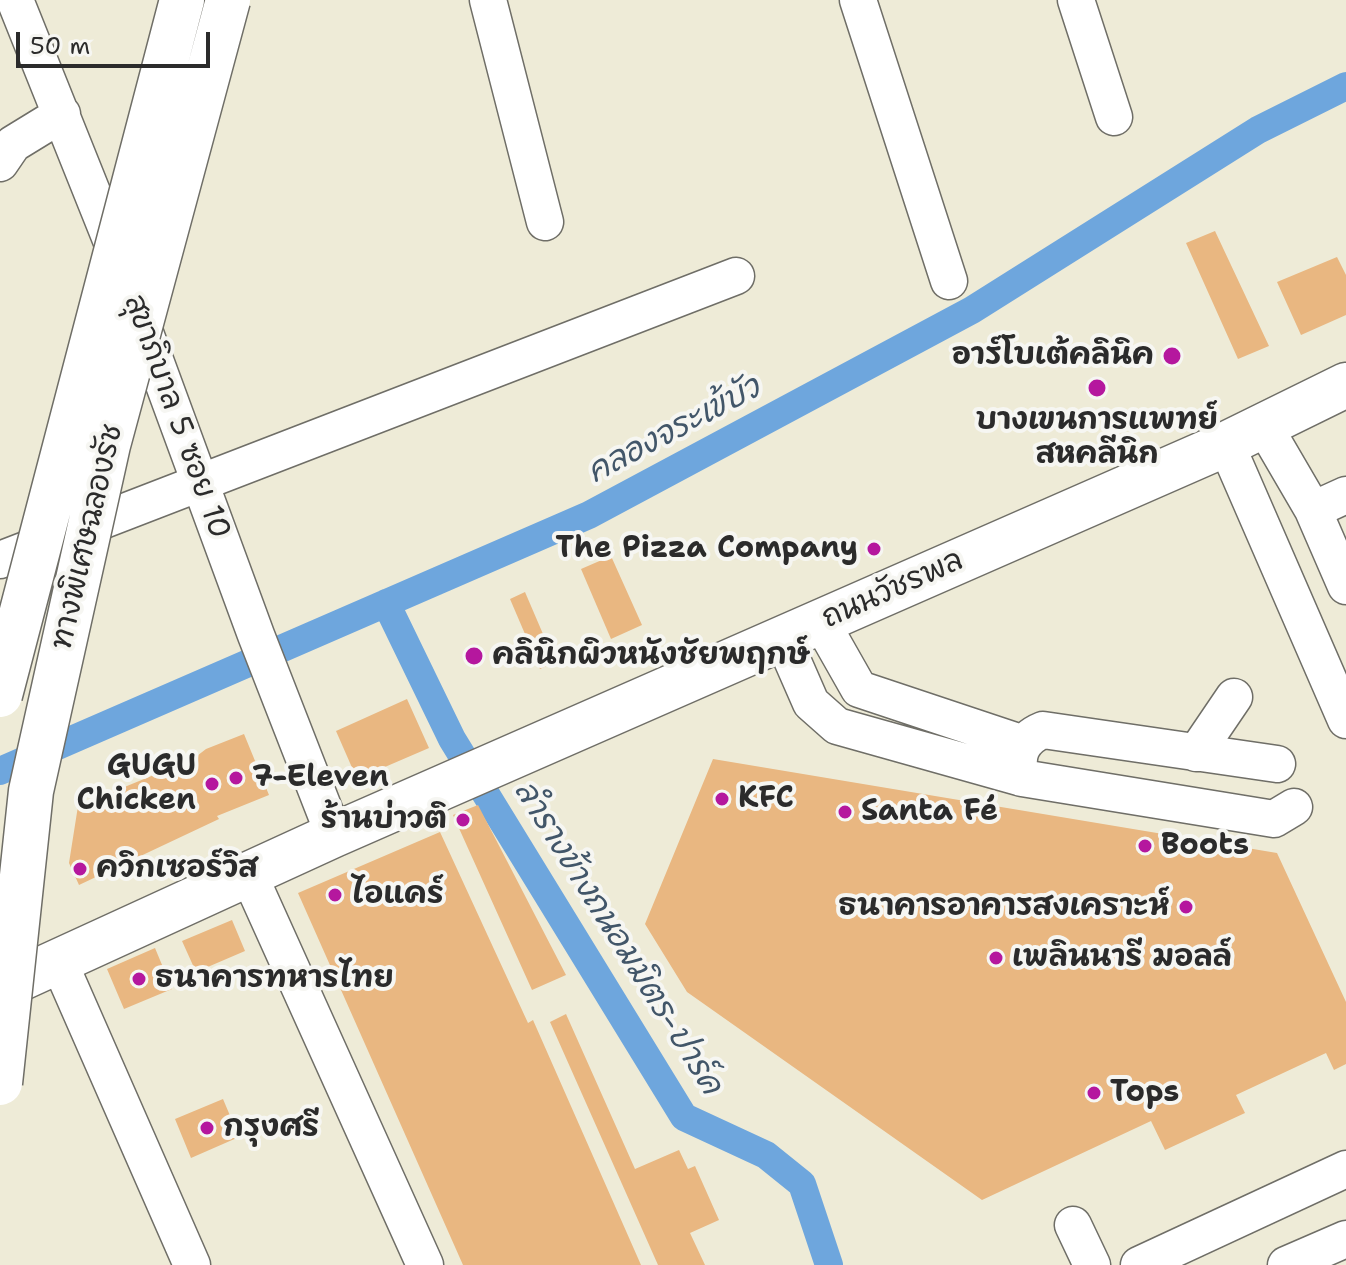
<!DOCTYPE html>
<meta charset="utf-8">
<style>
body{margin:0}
#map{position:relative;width:1346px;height:1265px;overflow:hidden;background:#eeebd7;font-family:"Shantell Sans",sans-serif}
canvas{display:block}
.scale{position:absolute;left:16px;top:32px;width:194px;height:36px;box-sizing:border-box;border:4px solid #2b2b2b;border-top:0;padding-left:10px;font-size:24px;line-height:28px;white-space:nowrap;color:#2b2b2b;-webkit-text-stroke:6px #f6f6f2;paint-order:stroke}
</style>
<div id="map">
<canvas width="1346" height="1265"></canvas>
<div class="scale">50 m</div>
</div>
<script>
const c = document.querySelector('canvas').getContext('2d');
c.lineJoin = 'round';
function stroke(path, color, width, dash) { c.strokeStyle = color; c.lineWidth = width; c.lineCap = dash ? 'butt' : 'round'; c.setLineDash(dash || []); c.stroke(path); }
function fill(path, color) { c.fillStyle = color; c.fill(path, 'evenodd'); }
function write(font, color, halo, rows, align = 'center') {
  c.font = font + ' "Shantell Sans","Playpen Sans Thai",sans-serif'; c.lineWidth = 8; c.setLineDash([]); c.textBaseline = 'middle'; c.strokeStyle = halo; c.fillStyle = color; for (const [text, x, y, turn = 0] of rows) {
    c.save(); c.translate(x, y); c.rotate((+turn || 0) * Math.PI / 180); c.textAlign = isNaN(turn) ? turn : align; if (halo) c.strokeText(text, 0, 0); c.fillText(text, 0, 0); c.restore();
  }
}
const canal = new Path2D(`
 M 386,603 L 452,739 L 684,1117 L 766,1155 L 802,1184 L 829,1265
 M 0,771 L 589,515 L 972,310 L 1258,130 L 1346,86`);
const building = new Path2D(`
 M 1215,231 L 1269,346 L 1238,359 L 1186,243 Z
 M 1337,257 L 1346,275 L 1346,315 L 1301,335 L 1277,282 Z
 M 611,556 L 642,625 L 611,639 L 581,569 Z
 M 525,592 L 555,662 L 540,669 L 510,599 Z
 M 407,699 L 429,748 L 357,779 L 336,731 Z
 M 244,734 L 269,795 L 217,816 L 219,819 L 79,885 L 69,863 L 78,806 L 193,759 L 206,749 Z
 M 713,759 L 1277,853 L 1346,1002 L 1346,1064 L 1334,1070 L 1326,1053 L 1236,1095 L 1245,1113 L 1165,1150 L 1151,1121 L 982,1200 L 687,992 L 645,924 Z
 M 478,805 L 566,975 L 532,990 L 453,815 Z
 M 440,832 L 528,1023 L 533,1020 L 641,1265 L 463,1265 L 298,893 Z
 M 232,920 L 245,951 L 196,972 L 182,941 Z
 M 155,948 L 172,989 L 124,1009 L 107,969 Z
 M 566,1014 L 635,1169 L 679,1150 L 688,1169 L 695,1166 L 719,1220 L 690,1233 L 705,1265 L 658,1265 L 550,1022 Z
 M 223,1099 L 239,1137 L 191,1158 L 175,1119 Z`);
const minor = new Path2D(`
 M 15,0 L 120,262
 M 488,0 L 545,222
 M 858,0 L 949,281
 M 1076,0 L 1114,117
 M 0,163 L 13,144 L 62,114
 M 138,314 L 256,635 L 334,835
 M 1264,426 L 1313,510 L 1346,586
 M 1226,444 L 1346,720
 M 1313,510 L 1346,495
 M 0,560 L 736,276
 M 821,622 L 859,689 L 1024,744
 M 783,639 L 811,703 L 837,726 L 1022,778
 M 1196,753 L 1234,697
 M 1277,764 L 1043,730 C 1021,739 1014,757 1022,778 L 1274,819 L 1294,807
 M 249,875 L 425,1265
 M 59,962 L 192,1265
 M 1073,1225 L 1092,1265
 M 1139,1265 L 1346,1169
 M 1286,1265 L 1346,1239`);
const major = new Path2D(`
 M 0,988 L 334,835 L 1226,444 L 1346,385`);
const highwayBridge = new Path2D(`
 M 0,695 L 182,0
 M 0,1083 L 31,791 L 108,445 L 228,0`);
const markers = [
 [1172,356,10,"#b5179e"],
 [1097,388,10,"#b5179e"],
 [874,549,8,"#b5179e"],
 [474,656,10,"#b5179e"],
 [236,778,8,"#b5179e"],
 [212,784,8,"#b5179e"],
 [722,799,8,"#b5179e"],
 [845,812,8,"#b5179e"],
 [463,820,8,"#b5179e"],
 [1145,846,8,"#b5179e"],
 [80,869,8,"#b5179e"],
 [335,895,8,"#b5179e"],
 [1186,907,8,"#b5179e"],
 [996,958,8,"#b5179e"],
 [139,979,8,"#b5179e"],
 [1094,1093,8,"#b5179e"],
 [207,1128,8,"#b5179e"]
];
const poiNames = [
 ["อาร์โบเต้คลินิค",1154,356,"right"],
 ["บางเขนการแพทย์",1097,421,"center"],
 ["สหคลีนิก",1097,455,"center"],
 ["The Pizza Company",858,549,"right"],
 ["คลินิกผิวหนังชัยพฤกษ์",492,656],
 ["GUGU",196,767,"right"],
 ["Chicken",196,801,"right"],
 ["7-Eleven",252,778],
 ["KFC",738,799],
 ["Santa Fé",861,812],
 ["ร้านบ่าวติ",447,820,"right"],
 ["Boots",1161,846],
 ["ควิกเซอร์วิส",96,869],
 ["ไอแคร์",351,895],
 ["ธนาคารอาคารสงเคราะห์",1170,907,"right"],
 ["เพลินนารี มอลล์",1012,958],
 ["ธนาคารทหารไทย",155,979],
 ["Tops",1110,1093],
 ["กรุงศรี",223,1128]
];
const streetNames = [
 ["สุขาภิบาล 5 ซอย 10",176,417,70],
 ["ทางพิเศษฉลองรัช",88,537,-77],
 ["ถนนวัชรพล",893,590,-24]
];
const waterNames = [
 ["คลองจระเข้บัว",674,431,-28],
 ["ลำรางข้างถนอมมิตร-ปาร์ค",617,938,58]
];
stroke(canal, '#6ea6dd', 28);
fill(building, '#e9b781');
stroke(minor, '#6f6e67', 39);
stroke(major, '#6f6e67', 47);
stroke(minor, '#fff', 36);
stroke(major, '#fff', 44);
stroke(highwayBridge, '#6f6e67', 47, []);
stroke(highwayBridge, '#fff', 44);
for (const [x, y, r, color] of markers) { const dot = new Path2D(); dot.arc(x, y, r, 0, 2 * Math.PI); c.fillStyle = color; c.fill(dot); stroke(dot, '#f6f6f2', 3); }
write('bold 30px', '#2b2b2b', '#f6f6f2', poiNames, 'left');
write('30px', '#2b2b2b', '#f6f6f2', streetNames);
write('italic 32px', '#425669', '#f6f6f2', waterNames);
</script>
